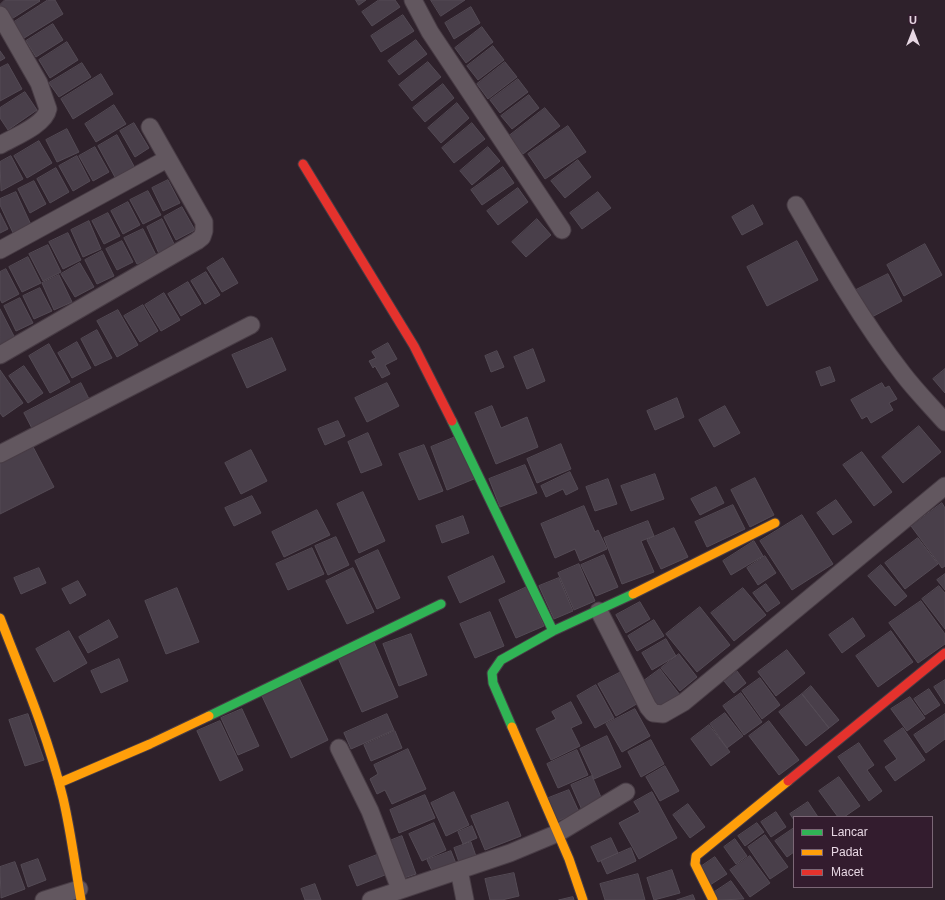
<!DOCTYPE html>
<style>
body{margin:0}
#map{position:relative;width:945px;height:900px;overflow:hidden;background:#2e212b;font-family:Arial,sans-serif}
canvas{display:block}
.legend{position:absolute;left:793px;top:816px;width:140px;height:72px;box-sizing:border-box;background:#331c2e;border:1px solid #7b6776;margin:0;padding:5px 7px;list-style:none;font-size:12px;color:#e7d7e3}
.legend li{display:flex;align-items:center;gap:8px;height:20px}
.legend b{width:20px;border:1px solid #7b6776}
.north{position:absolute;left:893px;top:12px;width:40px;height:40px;-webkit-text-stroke:3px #331c2e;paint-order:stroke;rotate:0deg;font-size:11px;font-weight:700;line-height:16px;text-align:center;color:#e7d7e3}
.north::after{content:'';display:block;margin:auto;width:14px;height:18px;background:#e7d7e3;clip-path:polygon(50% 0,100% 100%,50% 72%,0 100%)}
</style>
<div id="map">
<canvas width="945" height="900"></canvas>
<ul class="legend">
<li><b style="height:5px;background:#30b455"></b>Lancar</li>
<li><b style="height:5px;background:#ff9f0a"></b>Padat</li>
<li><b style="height:5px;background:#e5322d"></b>Macet</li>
</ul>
<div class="north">U</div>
</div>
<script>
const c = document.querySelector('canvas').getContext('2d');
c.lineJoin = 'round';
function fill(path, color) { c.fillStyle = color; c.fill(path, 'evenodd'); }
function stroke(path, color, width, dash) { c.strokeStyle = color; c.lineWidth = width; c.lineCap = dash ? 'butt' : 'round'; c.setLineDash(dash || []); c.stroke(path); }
const building = new Path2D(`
 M 5,0 L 39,0 L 40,1 L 10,20 L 0,5 Z
 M 48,0 L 55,0 L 63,14 L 21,40 L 11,24 Z
 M 356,0 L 366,0 L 359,5 Z
 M 379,0 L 395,0 L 400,7 L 372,26 L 362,12 Z
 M 431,0 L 465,0 L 441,16 Z
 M 471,7 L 480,23 L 454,39 L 445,23 Z
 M 403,15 L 414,31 L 381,52 L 371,36 Z
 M 53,24 L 63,40 L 36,57 L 26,41 Z
 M 482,27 L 493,42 L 466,63 L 455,48 Z
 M 416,40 L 427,54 L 399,75 L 388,61 Z
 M 67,42 L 78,60 L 50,78 L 39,60 Z
 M 493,46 L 504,60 L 478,80 L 467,66 Z
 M 0,51 L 5,58 L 0,61 Z
 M 428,62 L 441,77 L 412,101 L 399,85 Z
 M 505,62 L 517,77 L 488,99 L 477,84 Z
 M 82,63 L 91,77 L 59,97 L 49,83 Z
 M 8,64 L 22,89 L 0,101 L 0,68 Z
 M 101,74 L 113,94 L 73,119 L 61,99 Z
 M 518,79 L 528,92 L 500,113 L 490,100 Z
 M 443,84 L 454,98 L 425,122 L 413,108 Z
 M 25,92 L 37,110 L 8,130 L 0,118 L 0,108 Z
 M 529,95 L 539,108 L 512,129 L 501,116 Z
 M 457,103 L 469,118 L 441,143 L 428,128 Z
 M 114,105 L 126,124 L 96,142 L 85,124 Z
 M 545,108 L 560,126 L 523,154 L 509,136 Z
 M 134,123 L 149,148 L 135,157 L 120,131 Z
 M 472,123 L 485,139 L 454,163 L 442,148 Z
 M 568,126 L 586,152 L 545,179 L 528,154 Z
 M 67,129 L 79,152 L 57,162 L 46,140 Z
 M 117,135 L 135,168 L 116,179 L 98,146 Z
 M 39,141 L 52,163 L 27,178 L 14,156 Z
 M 95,147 L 109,172 L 93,181 L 79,156 Z
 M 488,147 L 500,161 L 472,185 L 460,171 Z
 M 11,156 L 23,179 L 1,191 L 0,162 Z
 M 77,156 L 90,181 L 73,191 L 59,166 Z
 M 578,160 L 591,177 L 565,198 L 551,181 Z
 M 503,167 L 514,183 L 482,205 L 471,190 Z
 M 56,168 L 69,192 L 50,203 L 37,179 Z
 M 168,180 L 180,203 L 163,211 L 152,188 Z
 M 34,181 L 46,204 L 30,213 L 18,189 Z
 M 518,188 L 528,202 L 498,225 L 487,211 Z
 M 148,191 L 161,215 L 143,224 L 130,200 Z
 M 16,192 L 32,227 L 14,235 L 0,205 L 0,199 Z
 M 598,192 L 611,208 L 582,229 L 570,213 Z
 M 128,202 L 140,225 L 123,234 L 111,211 Z
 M 753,205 L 763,224 L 742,235 L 732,217 Z
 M 182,207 L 195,230 L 176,240 L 164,217 Z
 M 0,213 L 8,229 L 0,233 Z
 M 108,213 L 120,236 L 104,244 L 92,221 Z
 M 162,219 L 176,248 L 160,256 L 147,227 Z
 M 537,219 L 551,235 L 526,257 L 512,242 Z
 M 89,221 L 101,249 L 83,257 L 71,230 Z
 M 143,229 L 156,255 L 137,264 L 124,238 Z
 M 68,233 L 81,260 L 63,269 L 49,242 Z
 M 122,241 L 133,262 L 117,270 L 106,249 Z
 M 797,241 L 818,280 L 767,306 L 747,267 Z
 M 925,244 L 942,275 L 904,296 L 887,265 Z
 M 48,245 L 61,272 L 43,281 L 29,254 Z
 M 102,251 L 114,276 L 97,284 L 85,260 Z
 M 28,257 L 41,283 L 22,292 L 9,267 Z
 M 223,258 L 238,283 L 222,292 L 207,268 Z
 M 80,263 L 94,287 L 75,297 L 61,274 Z
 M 6,269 L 19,294 L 2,303 L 0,299 L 0,272 Z
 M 206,272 L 220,295 L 205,304 L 191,281 Z
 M 888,274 L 902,301 L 870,318 L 856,290 Z
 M 59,275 L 72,302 L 54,310 L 42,283 Z
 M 188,282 L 201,304 L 181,316 L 168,294 Z
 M 40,288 L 52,311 L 34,319 L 23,296 Z
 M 164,293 L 180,320 L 161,331 L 145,305 Z
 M 20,298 L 33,323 L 16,331 L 4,306 Z
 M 143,305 L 158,331 L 140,342 L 124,316 Z
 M 0,309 L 16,340 L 0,348 Z
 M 118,310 L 138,345 L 117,357 L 97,321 Z
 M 97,330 L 112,358 L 95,366 L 81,339 Z
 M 272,338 L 286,370 L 247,388 L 232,355 Z
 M 77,342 L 91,368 L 72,378 L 58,353 Z
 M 388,343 L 397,359 L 385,365 L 390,374 L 382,378 L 375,366 L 373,368 L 369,361 L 376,358 L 372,352 Z
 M 49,344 L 70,382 L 50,393 L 29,356 Z
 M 533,349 L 545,381 L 527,389 L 514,357 Z
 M 497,351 L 504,367 L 491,372 L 485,356 Z
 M 24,366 L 43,393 L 28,403 L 9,376 Z
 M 830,367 L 835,381 L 821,386 L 816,372 Z
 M 945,369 L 945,393 L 933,379 Z
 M 0,370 L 23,403 L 3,417 L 0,413 Z
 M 81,383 L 94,409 L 37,438 L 24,413 Z
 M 387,383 L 399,406 L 367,422 L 355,398 Z
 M 882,383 L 885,388 L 889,386 L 897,399 L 889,403 L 893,410 L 871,423 L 867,416 L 862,419 L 851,400 Z
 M 677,398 L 684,417 L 655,430 L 647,411 Z
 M 492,406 L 501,428 L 527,417 L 538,447 L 496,464 L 475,413 Z
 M 725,406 L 740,433 L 714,447 L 699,420 Z
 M 338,421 L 345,436 L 325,445 L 318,429 Z
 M 919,426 L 941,452 L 903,483 L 882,457 Z
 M 368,433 L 382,465 L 361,473 L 348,442 Z
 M 458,436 L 474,479 L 447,490 L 431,447 Z
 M 31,443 L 54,487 L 0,514 L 0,459 Z
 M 561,444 L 571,469 L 537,483 L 527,459 Z
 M 424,445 L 443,491 L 419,500 L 399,454 Z
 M 251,450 L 267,481 L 241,494 L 225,463 Z
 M 862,452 L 892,492 L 874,506 L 843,465 Z
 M 525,465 L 537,493 L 500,507 L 489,479 Z
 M 570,472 L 578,489 L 566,495 L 563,489 L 546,497 L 541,486 Z
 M 655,474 L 664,499 L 631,511 L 621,486 Z
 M 755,478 L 774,515 L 750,527 L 731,490 Z
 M 608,479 L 617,504 L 595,511 L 586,487 Z
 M 716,487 L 724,503 L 700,515 L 691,499 Z
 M 363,492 L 385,541 L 359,553 L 337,504 Z
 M 252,496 L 261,513 L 234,526 L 225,508 Z
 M 836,500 L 852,522 L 833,535 L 817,513 Z
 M 942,503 L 945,508 L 945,566 L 942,568 L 911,526 Z
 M 733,505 L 745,529 L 707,547 L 695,522 Z
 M 584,506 L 595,532 L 598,530 L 607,549 L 580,561 L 575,549 L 555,558 L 541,524 Z
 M 317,510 L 330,535 L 284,557 L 272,532 Z
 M 802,515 L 833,564 L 792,590 L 760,541 Z
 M 463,516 L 469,533 L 442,543 L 436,526 Z
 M 648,521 L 654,536 L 641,541 L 654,572 L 622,584 L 604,538 Z
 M 674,528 L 688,557 L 661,569 L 647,540 Z
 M 336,537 L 349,565 L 328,575 L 315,546 Z
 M 918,538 L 938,564 L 905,589 L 885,563 Z
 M 754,541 L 763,556 L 731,575 L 723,561 Z
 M 312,548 L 324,574 L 288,590 L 276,564 Z
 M 378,550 L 400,598 L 377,609 L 355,561 Z
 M 604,555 L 618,587 L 596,596 L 581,565 Z
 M 493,556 L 505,582 L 460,603 L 448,577 Z
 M 765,556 L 776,573 L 758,585 L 747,568 Z
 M 579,564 L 595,601 L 574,610 L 558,573 Z
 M 881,565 L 907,596 L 895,606 L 868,576 Z
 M 39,568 L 46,583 L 21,594 L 14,578 Z
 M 353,568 L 374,612 L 347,624 L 326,581 Z
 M 945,574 L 945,590 L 937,580 Z
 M 559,578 L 573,611 L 554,619 L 539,586 Z
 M 78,581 L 86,595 L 70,604 L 62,589 Z
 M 766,584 L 780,603 L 767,612 L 753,593 Z
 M 939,586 L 945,593 L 945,629 L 922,599 Z
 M 527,587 L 544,626 L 516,638 L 499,600 Z
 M 177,588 L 199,642 L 166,654 L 145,601 Z
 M 743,588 L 766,615 L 734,641 L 711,613 Z
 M 921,601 L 945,634 L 945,644 L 918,663 L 889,623 Z
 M 640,602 L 650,619 L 626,633 L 616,615 Z
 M 700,607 L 730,645 L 697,672 L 666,634 Z
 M 490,612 L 504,646 L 475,658 L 460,624 Z
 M 853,618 L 865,636 L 842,653 L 829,635 Z
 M 109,620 L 118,637 L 88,653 L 79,637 Z
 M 654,620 L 664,636 L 637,651 L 628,636 Z
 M 69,631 L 87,663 L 54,682 L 36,649 Z
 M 891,631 L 913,662 L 878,687 L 856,656 Z
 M 411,634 L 427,675 L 399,686 L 383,644 Z
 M 666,639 L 676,656 L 652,670 L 642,653 Z
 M 374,642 L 398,697 L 362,712 L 338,658 Z
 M 787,650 L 805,673 L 776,696 L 758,672 Z
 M 679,654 L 697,677 L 680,691 L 661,668 Z
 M 119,659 L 128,681 L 101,693 L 91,671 Z
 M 660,669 L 680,695 L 660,709 L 641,683 Z
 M 623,671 L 640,702 L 616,716 L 598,684 Z
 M 737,671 L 746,683 L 734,693 L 724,681 Z
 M 299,678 L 328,740 L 291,758 L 262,696 Z
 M 760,678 L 780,705 L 762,719 L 742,691 Z
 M 945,680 L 945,704 L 934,687 Z
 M 596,685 L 614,718 L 595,728 L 577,696 Z
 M 811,686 L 839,720 L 829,728 L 802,694 Z
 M 929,689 L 940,705 L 925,715 L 914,699 Z
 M 741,693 L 762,722 L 744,735 L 723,706 Z
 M 802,694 L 829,728 L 806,746 L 779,712 Z
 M 910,697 L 925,718 L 907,731 L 891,709 Z
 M 571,702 L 582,723 L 571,728 L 580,746 L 551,760 L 536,729 L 556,719 L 552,712 Z
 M 242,709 L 259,746 L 238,755 L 221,718 Z
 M 635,709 L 650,736 L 622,752 L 606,724 Z
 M 725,713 L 743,736 L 727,748 L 710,724 Z
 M 28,714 L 44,760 L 25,766 L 9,720 Z
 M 387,714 L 394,730 L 351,749 L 344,733 Z
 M 945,714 L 945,739 L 926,753 L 914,735 Z
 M 220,721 L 243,770 L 220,781 L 197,731 Z
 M 769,721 L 799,760 L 779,775 L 749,736 Z
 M 709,725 L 730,752 L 711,766 L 691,739 Z
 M 903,728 L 925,760 L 895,781 L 885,767 L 897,759 L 884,741 Z
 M 395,731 L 402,748 L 371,761 L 364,745 Z
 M 607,736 L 621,767 L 594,779 L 580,749 Z
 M 651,740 L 664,764 L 641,777 L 628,752 Z
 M 859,743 L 874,765 L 867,770 L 882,791 L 869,801 L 838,757 Z
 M 408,749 L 426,789 L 392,804 L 385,790 L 377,794 L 370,779 L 378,774 L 374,765 Z
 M 577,750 L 588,775 L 558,788 L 547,764 Z
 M 665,766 L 679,791 L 660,801 L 646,777 Z
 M 592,776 L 603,802 L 582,810 L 571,785 Z
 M 839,777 L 860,806 L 844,817 L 838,817 L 819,791 Z
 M 569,790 L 579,812 L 555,822 L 546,799 Z
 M 454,792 L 469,825 L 446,836 L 431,803 Z
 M 652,792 L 677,838 L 639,859 L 619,823 L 640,812 L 634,802 Z
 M 425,795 L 435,818 L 399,833 L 390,810 Z
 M 508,802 L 521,836 L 485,850 L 471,816 Z
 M 808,802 L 818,817 L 794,817 L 794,820 L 790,814 Z
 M 688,804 L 705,827 L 690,838 L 673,815 Z
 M 776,812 L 786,827 L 771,837 L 761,822 Z
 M 434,823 L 446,850 L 422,861 L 409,834 Z
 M 757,823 L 764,832 L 745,846 L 738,836 Z
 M 472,826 L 477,838 L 463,844 L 458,832 Z
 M 794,828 L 794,852 L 787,857 L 775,841 Z
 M 765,835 L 788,867 L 770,879 L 748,847 Z
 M 402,836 L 416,874 L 401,879 L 387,842 Z
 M 611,838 L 618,853 L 598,862 L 591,847 Z
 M 735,839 L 747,856 L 736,864 L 724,847 Z
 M 471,842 L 477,859 L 460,865 L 454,848 Z
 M 631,848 L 636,861 L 607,874 L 601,861 Z
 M 451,851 L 457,866 L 434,875 L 427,860 Z
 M 382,853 L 390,873 L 357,886 L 349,866 Z
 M 750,856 L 770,883 L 750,897 L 730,870 Z
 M 715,857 L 727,874 L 710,885 L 699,868 Z
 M 38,859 L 46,880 L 28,887 L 21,865 Z
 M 15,862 L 25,889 L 1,898 L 0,867 Z
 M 672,870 L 680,893 L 654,900 L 647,878 Z
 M 514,873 L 519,896 L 502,900 L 490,900 L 485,879 Z
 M 638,874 L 645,900 L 605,900 L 600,884 Z
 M 731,881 L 744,899 L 718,900 L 713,893 Z
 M 315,884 L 321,900 L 305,900 L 301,889 Z
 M 693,895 L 695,900 L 677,900 Z
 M 573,897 L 574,900 L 559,900 Z`);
const street = new Path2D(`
 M 413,0 L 430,32 L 562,230
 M 0,15 L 39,83 L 48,109 C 45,125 14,137 0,145
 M 796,205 C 829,263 862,321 903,374 C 916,391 931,406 945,422
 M 0,250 L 167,159
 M 0,355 L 197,241 L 202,237 L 204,231 L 204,222 L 150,127
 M 0,454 L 251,325
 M 599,611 L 648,707 L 653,713 L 663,714 L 684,702 L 945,486
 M 339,748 L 370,811 L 400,889
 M 459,870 L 465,900
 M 44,900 L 79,889
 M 371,900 L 510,853 L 558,833 L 626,792`);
const fast = new Path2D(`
 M 452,421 L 553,631
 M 209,716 L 441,604
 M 512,727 L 493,683 L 492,673 L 501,660 L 553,631 L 633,594`);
const slow = new Path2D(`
 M 633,594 L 775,523
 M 0,618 C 23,677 48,736 63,798 C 71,832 75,866 81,900
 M 512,727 L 569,859 L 583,900
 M 59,783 L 150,744 L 209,716
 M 713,900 L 695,864 L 696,856 L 788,781`);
const jam = new Path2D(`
 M 303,164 L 414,346 L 452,421
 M 788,781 L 945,653`);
fill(building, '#493f4a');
stroke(building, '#544b55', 1);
stroke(street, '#483c45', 19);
stroke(fast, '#483c45', 11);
stroke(slow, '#483c45', 11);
stroke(jam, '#483c45', 11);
stroke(street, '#62575f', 17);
stroke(fast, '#30b455', 9);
stroke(slow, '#ff9f0a', 9);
stroke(jam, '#e5322d', 9);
</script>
